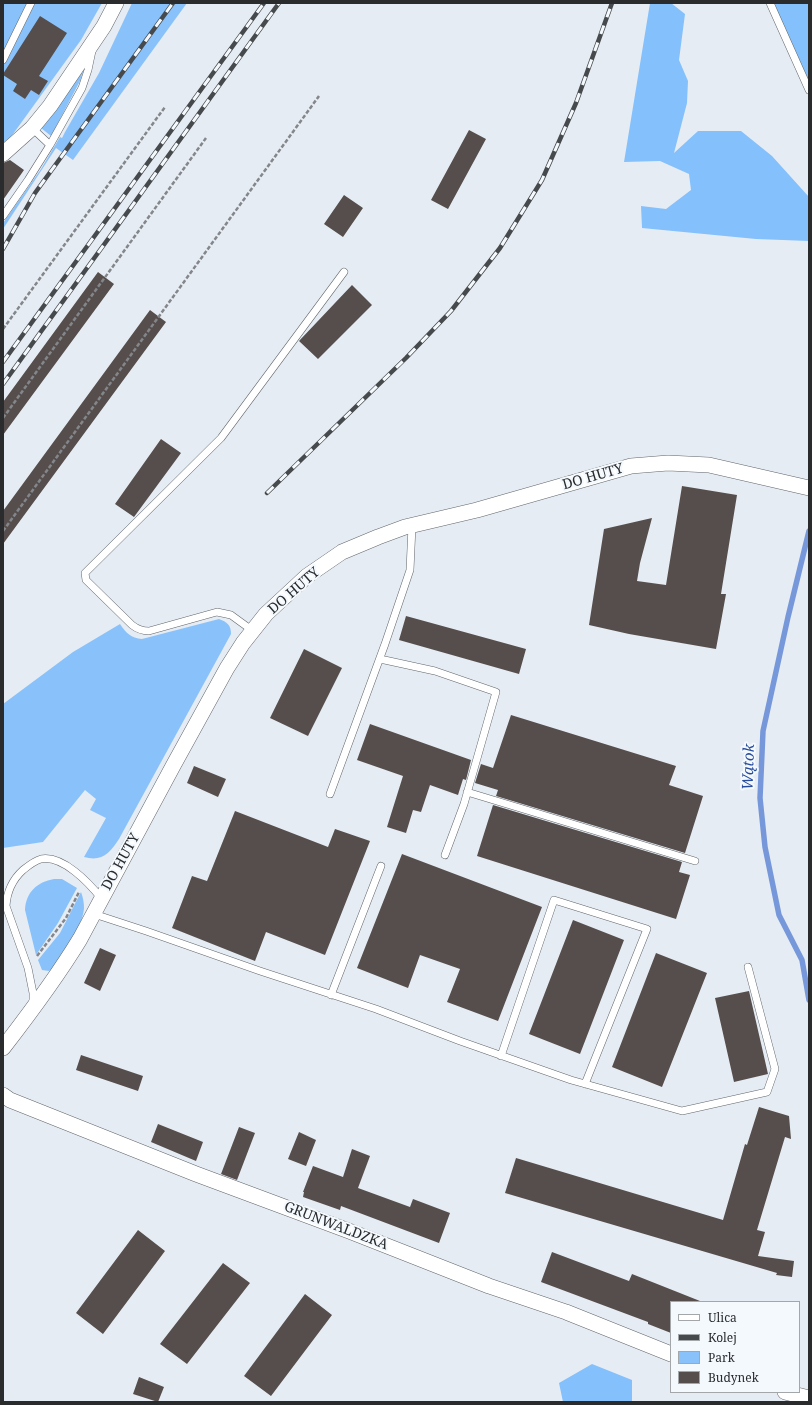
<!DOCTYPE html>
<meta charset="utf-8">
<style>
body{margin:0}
#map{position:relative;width:812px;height:1405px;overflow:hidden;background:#e6ecf3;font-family:"Noto Serif",serif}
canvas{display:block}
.frame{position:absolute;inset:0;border:4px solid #292b2d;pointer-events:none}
.legend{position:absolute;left:670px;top:1301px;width:130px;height:92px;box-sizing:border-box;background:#f4f9fe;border:1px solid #a3a7aa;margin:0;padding:5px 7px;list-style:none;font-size:12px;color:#292b2d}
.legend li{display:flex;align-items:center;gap:8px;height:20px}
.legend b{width:20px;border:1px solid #a3a7aa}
</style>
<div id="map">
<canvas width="812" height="1405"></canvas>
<div class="frame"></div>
<ul class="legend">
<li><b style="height:5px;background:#fff"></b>Ulica</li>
<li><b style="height:5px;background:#474a4d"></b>Kolej</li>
<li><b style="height:11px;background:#89c2fa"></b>Park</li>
<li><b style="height:11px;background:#564e4c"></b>Budynek</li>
</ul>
</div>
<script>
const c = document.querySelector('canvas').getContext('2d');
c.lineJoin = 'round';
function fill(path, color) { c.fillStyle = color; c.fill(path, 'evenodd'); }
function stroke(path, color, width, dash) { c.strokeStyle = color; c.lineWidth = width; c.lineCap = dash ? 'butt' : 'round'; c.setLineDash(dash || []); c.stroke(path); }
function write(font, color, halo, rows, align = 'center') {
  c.font = font + ' "Noto Serif",serif'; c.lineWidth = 4; c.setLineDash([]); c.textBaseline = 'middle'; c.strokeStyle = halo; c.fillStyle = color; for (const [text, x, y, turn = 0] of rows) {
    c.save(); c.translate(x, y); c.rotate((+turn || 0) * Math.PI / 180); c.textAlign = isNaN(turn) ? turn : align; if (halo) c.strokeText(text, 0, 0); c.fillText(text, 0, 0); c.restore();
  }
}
const green = new Path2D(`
 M 3,3 L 102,3 L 81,40 L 8,141 L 3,145 Z
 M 132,3 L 187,3 L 73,160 L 56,148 L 3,229 L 3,223 L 41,169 L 60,137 L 62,138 L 65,132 L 99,73 Z
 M 84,68 L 80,81 L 51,136 L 41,128 Z
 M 219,619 C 227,622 231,625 231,634 L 119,839 C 110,853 102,862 84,857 L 106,818 L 90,810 L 96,799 L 85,790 L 43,842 L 3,848 L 3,704 L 73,652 L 120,624 C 126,633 131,638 142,639 Z
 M 54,879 L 62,879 L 77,888 L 58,923 L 36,955 L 25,910 C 26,892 37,882 54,879 Z
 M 81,892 C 83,897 84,903 84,908 C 83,927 63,951 53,968 L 49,971 L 42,970 L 38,960 L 60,933 Z`);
const forest = new Path2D(`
 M 650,3 L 671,3 L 685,14 L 679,60 L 688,81 L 687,103 L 674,153 L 698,131 L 741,131 L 772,156 L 809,197 L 809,241 L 756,239 L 642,228 L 641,206 L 666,209 L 691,190 L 689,174 L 660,161 L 624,162 Z
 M 772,3 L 809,3 L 809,89 Z
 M 592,1364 L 632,1380 L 632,1402 L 563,1402 L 559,1383 Z`);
const stream = new Path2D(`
 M 809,531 L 788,617 L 763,731 L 760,798 L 765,847 L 779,915 L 802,960 L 809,1000`);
const building = new Path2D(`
 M 40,16 L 67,33 L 39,76 L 48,81 L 39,95 L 31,90 L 25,99 L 13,91 L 17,84 L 3,75 L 3,74 Z
 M 469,130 L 486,139 L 448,209 L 431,200 Z
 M 10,160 L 24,170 L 3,200 L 3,163 Z
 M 344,195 L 363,208 L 343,237 L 324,224 Z
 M 98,272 L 114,284 L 3,435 L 3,402 Z
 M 352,285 L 372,305 L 318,359 L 299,341 Z
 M 150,310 L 166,322 L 3,544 L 3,511 Z
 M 161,439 L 181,453 L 134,517 L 115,504 Z
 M 682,486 L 737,495 L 721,594 L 726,594 L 716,649 L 629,634 L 589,625 L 604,529 L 652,518 L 640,563 L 637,581 L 666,585 Z
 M 406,616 L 526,649 L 519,674 L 399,640 Z
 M 304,649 L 342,668 L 308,736 L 270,718 Z
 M 511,715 L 676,766 L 669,785 L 703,796 L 685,853 L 496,796 L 498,790 L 475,783 L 481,764 L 493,768 Z
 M 370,724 L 471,760 L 466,780 L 463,779 L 458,795 L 430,785 L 421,812 L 413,810 L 406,833 L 387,827 L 403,776 L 357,760 Z
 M 194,766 L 226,779 L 218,797 L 187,783 Z
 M 493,805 L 682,862 L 679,872 L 690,875 L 676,919 L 477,856 Z
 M 235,811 L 328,847 L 335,829 L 370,841 L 325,955 L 266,932 L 255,961 L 172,928 L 192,876 L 207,881 Z
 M 402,854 L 542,907 L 498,1021 L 447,1002 L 460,969 L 420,955 L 408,988 L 357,968 Z
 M 573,920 L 624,940 L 580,1054 L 529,1034 Z
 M 100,948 L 116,955 L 100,991 L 84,983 Z
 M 656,953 L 707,973 L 662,1087 L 612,1067 Z
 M 749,991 L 768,1074 L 734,1082 L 715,998 Z
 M 81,1055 L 143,1076 L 138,1091 L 76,1070 Z
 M 759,1107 L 789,1116 L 791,1139 L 785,1137 L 757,1230 L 765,1232 L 758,1256 L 794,1261 L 792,1277 L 776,1275 L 777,1273 L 505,1193 L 516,1158 L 723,1220 L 745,1144 L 747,1145 Z
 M 158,1124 L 203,1142 L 196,1161 L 151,1142 Z
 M 239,1127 L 255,1133 L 237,1180 L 221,1174 Z
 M 299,1132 L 316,1140 L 306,1166 L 288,1159 Z
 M 352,1149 L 370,1156 L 358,1188 L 410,1207 L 413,1199 L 450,1213 L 439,1243 L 341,1206 L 340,1210 L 303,1197 L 304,1192 L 303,1192 L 313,1166 L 343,1177 Z
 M 138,1230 L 165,1251 L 103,1334 L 76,1313 Z
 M 552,1252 L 629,1281 L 632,1274 L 700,1301 L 700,1302 L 671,1302 L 671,1333 L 648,1324 L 648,1322 L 541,1282 Z
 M 223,1263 L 250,1283 L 187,1364 L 160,1344 Z
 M 305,1294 L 332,1315 L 271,1396 L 244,1376 Z
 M 139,1377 L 164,1387 L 158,1402 L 133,1394 Z`);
const path = new Path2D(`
 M 3,329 L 165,107
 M 3,418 L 206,138
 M 3,531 L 319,96
 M 37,956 L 66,918 L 79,892`);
const lane = new Path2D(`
 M 770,3 L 809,90
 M 3,60 L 31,3
 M 50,145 L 82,88 L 88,70 L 92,51
 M 3,216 L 28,180 L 50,145 L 32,128
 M 253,631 L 231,615 L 217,612 L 149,631 C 142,631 137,629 132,625 L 86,580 L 85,573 L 221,438 L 344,272
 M 380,659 L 435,671 L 496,692 L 464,804 L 445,855
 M 467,792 L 695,861
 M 330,794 L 385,644 L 410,570 L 412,526
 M 94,914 L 146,931 L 260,971 L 376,1009 L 460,1041 L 571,1080 L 682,1111 L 767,1092 L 775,1069 L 748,967
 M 331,995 L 381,866
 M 33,1004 L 33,993 L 28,968 L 6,906 C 7,891 12,880 23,870 C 28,866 34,861 41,859 C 63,855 89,883 101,898
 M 501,1056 L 554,900 L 647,929 L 585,1084`);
const street = new Path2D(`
 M 3,154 L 32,128 L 50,106 L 104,26 L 116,3
 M 3,1048 C 30,1013 57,977 80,939 L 173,766 L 227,668 L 243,643 L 266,614 L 307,576 L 342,552 L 378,537 L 405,527 L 477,510 L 631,466 L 668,463 L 709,465 L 809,488
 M 3,1095 L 10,1100 L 196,1174 L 349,1231 L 489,1286 L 566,1312 L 671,1354
 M 785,1392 L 809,1398`);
const rail = new Path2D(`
 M 3,249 L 35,193 L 173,3
 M 3,362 L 264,3
 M 3,384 L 279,3
 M 267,493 L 406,358 L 451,311 L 500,248 L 542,180 L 576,103 L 612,3`);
const streetNames = [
 ["DO HUTY",593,477,-16],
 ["DO HUTY",294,591,-41],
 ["DO HUTY",121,862,-61],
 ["GRUNWALDZKA",336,1226,21]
];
const waterNames = [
 ["Wątok",749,767,-88]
];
fill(green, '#89c2fa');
fill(forest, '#84c0fb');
stroke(stream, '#7698da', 5.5);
fill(building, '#564e4c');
stroke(lane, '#60666b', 8);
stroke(street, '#60666b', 16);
stroke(path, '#83868b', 2.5, [4, 2]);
stroke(lane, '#fff', 7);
stroke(street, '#fff', 15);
stroke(rail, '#474a4d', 4.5);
stroke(rail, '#f4f9fe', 3, [9]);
write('14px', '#292b2d', '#f4f9fe', streetNames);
write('italic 15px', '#284c9b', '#f4f9fe', waterNames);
</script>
